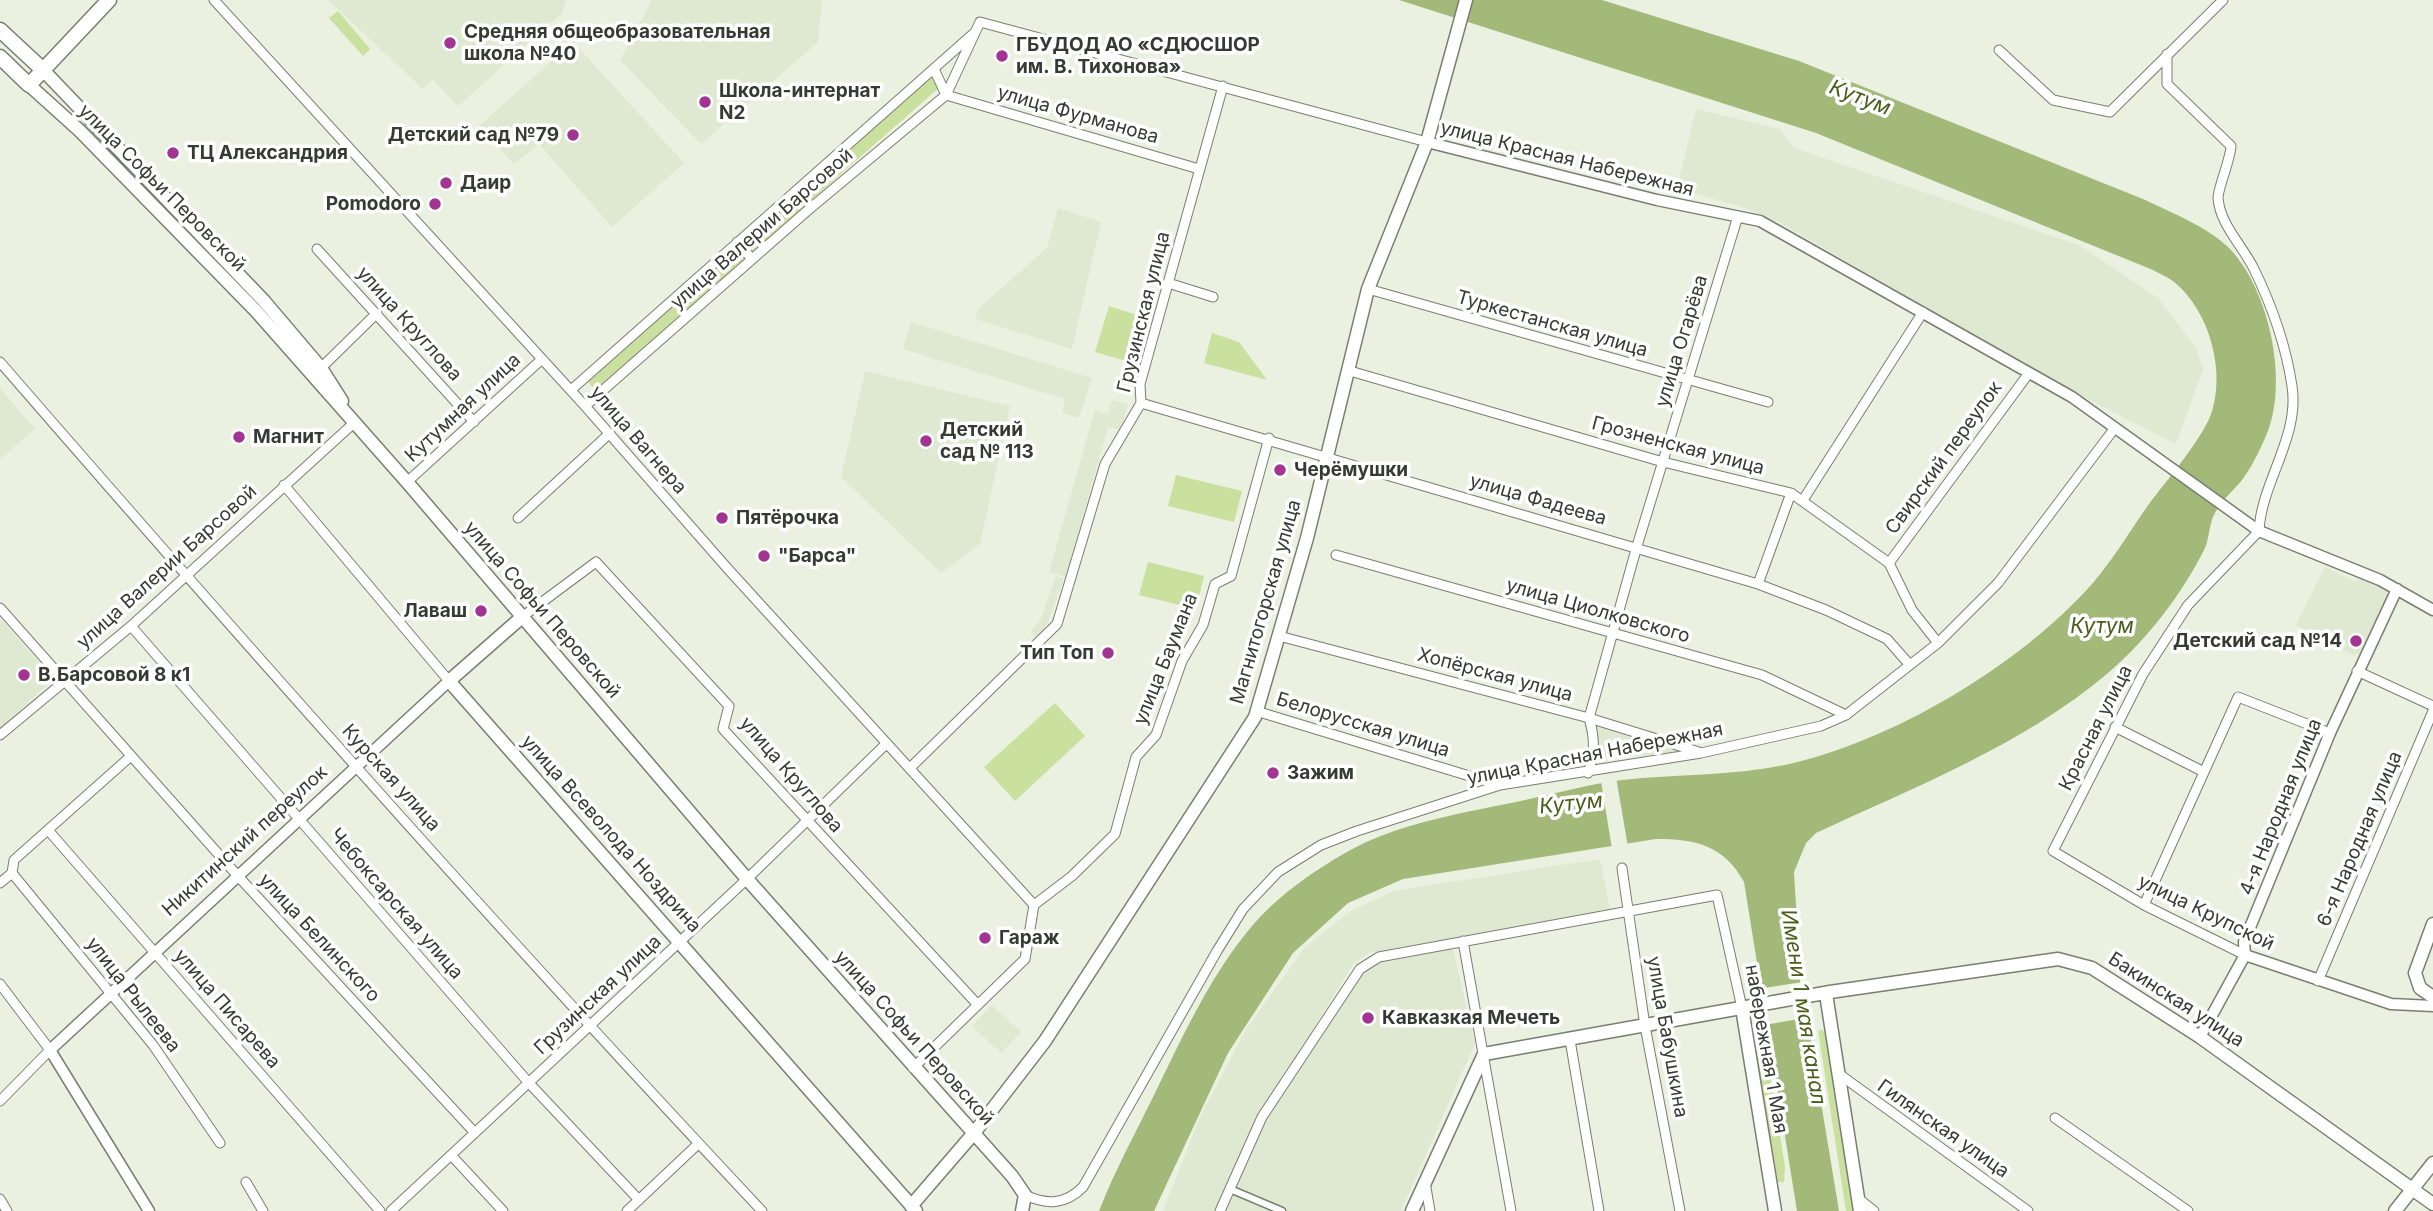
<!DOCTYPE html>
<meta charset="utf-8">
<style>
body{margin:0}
canvas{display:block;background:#ebf1e1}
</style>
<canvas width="2433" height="1211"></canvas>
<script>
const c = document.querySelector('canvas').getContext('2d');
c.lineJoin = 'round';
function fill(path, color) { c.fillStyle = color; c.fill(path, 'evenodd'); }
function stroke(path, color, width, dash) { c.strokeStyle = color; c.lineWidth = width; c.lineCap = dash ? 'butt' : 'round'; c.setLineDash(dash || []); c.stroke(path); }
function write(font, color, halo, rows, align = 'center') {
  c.font = font + ' Inter,sans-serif'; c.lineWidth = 7; c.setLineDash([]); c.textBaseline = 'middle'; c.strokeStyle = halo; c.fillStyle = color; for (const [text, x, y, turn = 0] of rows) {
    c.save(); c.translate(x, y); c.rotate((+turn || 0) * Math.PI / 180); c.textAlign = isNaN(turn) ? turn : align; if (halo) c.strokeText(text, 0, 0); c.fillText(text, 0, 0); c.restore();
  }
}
const built = new Path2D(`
 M 328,0 L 566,0 L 562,13 L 458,106 L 433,80 L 423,89 Z
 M 652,0 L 822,0 L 818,42 L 701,144 L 620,60 Z
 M 573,42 L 684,163 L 612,227 L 539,144 L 514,164 L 479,126 Z
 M 1696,109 L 1780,129 L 1794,148 L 2079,245 L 2158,298 L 2196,348 L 2203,369 L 2176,444 L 2052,381 L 1781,223 L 1743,207 L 1677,189 Z
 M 1058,208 L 1101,222 L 1072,349 L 975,319 L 979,308 L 1047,248 Z
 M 911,322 L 1092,378 L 1079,418 L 1062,413 L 1065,399 L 903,349 Z
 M 865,371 L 1010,406 L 980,544 L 941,573 L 841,477 Z
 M 0,388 L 35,429 L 0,459 Z
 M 1112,400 L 1128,404 L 1121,430 L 1108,427 L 1066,577 L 1049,572 L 1095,410 L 1108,414 Z
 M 2325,567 L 2356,582 L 2360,576 L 2385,587 L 2388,596 L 2360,655 L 2356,653 L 2354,656 L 2296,625 Z
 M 1056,576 L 1064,579 L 1048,622 L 1037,637 L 1030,632 L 1041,619 Z
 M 0,618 L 54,679 L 0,728 Z
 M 1583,722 L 1677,752 L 1584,761 L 1590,743 Z
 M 1600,859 L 1610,909 L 1369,953 L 1353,964 L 1248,1136 L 1216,1211 L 1163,1211 L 1200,1117 L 1245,1031 L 1304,948 L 1349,912 L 1393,891 Z
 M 1453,949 L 1475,1043 L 1401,1211 L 1225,1211 L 1264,1119 L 1361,974 L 1382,960 Z
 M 992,1005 L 1021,1032 L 1001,1053 L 972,1026 Z`);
const green = new Path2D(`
 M 338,11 L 370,49 L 363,56 L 329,18 Z
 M 932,75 L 941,86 L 595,390 L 587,381 Z
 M 1109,306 L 1140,316 L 1126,361 L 1095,352 Z
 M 1212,333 L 1239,342 L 1267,380 L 1204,363 Z
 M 1176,475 L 1242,491 L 1234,522 L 1168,506 Z
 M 1148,562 L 1204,576 L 1196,609 L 1139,595 Z
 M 1055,703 L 1085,736 L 1015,801 L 984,767 Z
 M 1818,1030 L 1823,1030 L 1827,1039 L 1855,1211 L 1846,1211 Z
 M 1765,1045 L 1785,1166 L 1784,1182 L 1778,1182 L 1755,1047 Z`);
const water = new Path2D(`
 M 1399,0 L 1602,0 L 1799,61 L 2143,199 C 2172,213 2207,226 2230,249 C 2270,291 2290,386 2265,438 C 2259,452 2251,468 2242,480 C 2232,492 2219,503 2213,517 C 2209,527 2209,538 2205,548 C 2183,593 2146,641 2108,673 C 2023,745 1915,787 1816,833 L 1806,843 L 1794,872 L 1800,969 L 1800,1011 L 1807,1018 L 1839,1211 L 1797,1211 L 1744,882 C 1724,845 1695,839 1656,839 L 1403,879 L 1348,903 L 1293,953 L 1228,1053 L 1154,1211 L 1099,1211 C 1115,1170 1136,1132 1155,1093 C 1185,1032 1214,967 1260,917 C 1285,891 1314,871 1345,853 C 1399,822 1465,813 1525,800 C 1557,793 1590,784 1622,780 C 1676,774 1731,776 1785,765 C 1891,742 2019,666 2092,584 C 2115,557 2129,532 2149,504 C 2167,480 2198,444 2210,417 C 2227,374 2210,311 2174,282 C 2168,277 2160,274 2153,270 L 1816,133 Z`);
const pier = new Path2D(`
 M 1616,777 L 1628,847 L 1612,849 L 1601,781 Z
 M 1802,982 L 1803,1010 L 1811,1017 L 1764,1025 L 1758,989 Z`);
const pedestrian = new Path2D(`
 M 1230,1189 L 1282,1211`);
const minor = new Path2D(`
 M 214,0 L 585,406 L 728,569 L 1034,905
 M 1999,50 L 2053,100 L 2110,112 L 2223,0
 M 2167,54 L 2167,84 L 2231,146 C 2230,161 2218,188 2218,198 C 2220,225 2243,246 2254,269 C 2272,306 2286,346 2292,386 C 2300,437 2261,483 2259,531 L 2188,605 L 2143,674 L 2053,851 L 2144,905 L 2245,955
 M 934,69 L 946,95 L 1199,169
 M 737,242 L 752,259
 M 317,249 L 474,422
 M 1168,283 L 1213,297
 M 1368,289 L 1768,402
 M 0,362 C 249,649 502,934 762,1211
 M 321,368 L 377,313
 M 1350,371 L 1663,462 L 1791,493 L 1889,563 L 1912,610 L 1938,643
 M 571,390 L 974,33
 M 1141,403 L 1758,584 L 1826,610 L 1887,639 L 1909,664
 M 585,406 L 807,211 L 946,95 L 980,22 L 1427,142
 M 407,482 L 542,359
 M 284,485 L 449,681
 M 1803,500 L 1923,312
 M 518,518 L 610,433
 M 1336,555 L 1762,675 L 1846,715
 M 1889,563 L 2029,373
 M 1758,584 L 1791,493
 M 0,608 L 237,875 L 475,1133
 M 522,617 L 596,562 L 729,706 L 723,729 L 978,1005
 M 131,626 L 529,1083 L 639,1200
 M 1279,636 L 1589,718 L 1699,752
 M 2357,671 L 2433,706
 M 1256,711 L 1499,785
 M 1589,718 L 1637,546 L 1738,216
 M 2115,727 L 2204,772
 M 0,735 L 131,626 L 355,422
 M 910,768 L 1057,624 L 1105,464 L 1141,403 L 1140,384 L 1223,86
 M 1588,773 C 1595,753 1595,738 1589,718
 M 48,830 L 380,1211
 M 1622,868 L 1645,1026 L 1680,1211
 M 12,873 L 153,1045 L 220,1143
 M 0,883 L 12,873 L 14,860 L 131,756
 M 2144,905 L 2238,697 L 2330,733
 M 1463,941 L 1511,1211
 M 2318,981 L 2433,711
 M 0,984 L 50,1050 L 0,1101
 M 1570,1040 L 1599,1211
 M 913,1068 L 1025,959 L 1034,905 L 1072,876 L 1115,834 L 1136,757 L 1156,735 L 1182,661 L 1203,625 L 1215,584 L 1231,576 L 1269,438
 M 1839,1074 L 2028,1211
 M 2055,1118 L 2188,1211
 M 451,1155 L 503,1211
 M 246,1182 L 263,1211
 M 1425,1182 L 1430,1211
 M 1025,1195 C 1047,1205 1065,1205 1083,1187 L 1217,951 L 1243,909 L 1278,872 L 1321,845 L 1357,831 L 1500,785 L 1701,753 L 1821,726 L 1846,715 L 1938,643 L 1998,583 L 2114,429
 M 0,1199 L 7,1211
 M 1859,1199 L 1874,1211
 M 391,1211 L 747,879 L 886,744
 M 627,1211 L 698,1144
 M 1220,1211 L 1262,1117 L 1360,969 L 1379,957 L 1717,895 L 1742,1008`);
const tertiary = new Path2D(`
 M 1427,142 L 1657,200 L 1760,221 L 2072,397 L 2259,531 L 2380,580 L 2433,610
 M 2245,955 L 2391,1004 L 2433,1006
 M 2200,1037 L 2245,955 L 2244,942 L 2330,733 L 2397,589
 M 149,1211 L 50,1050 L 449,681`);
const secondary = new Path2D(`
 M 43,70 L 264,301 L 321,368 L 342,401
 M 29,85 L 80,131 L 256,311 L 407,482 L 747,879 L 1012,1176 L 1025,1195 L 1022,1211
 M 522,617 L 449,681 L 916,1211
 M 2433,924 L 2415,973 L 2420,988 L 2433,997
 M 1826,994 L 1860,1211
 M 1742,1008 L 1775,1211
 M 911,1206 L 974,1133 L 1045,1041 L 1255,717 L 1307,538 L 1368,289 L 1427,142 L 1466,0
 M 1412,1211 L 1484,1054 L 1830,992 L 2058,959 L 2092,968 L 2200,1037 L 2433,1204
 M 2395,1211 L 2433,1163`);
const primary = new Path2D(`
 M 0,30 L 43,70
 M 0,57 L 29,85 L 109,0`);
const markers = [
 [450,43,7,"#a23492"],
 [1002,56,7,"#a23492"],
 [705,102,7,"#a23492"],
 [573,135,7,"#a23492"],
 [173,153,7,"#a23492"],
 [446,183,7,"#a23492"],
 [435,204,7,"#a23492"],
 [239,437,7,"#a23492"],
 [926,441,7,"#a23492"],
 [1280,470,7,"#a23492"],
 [722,518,7,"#a23492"],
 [764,556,7,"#a23492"],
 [481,611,7,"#a23492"],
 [2356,641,7,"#a23492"],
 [1108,653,7,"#a23492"],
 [24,675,7,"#a23492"],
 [1273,773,7,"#a23492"],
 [985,938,7,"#a23492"],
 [1368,1018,7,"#a23492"]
];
const poiNames = [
 ["Средняя общеобразовательная",464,32],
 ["школа №40",464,54],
 ["ГБУДОД АО «СДЮСШОР",1016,45],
 ["им. В. Тихонова»",1016,67],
 ["Школа-интернат",719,91],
 ["N2",719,113],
 ["Детский сад №79",559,135,"right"],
 ["ТЦ Александрия",187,153],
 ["Даир",460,183],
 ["Pomodoro",421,204,"right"],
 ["Детский",940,430],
 ["сад № 113",940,452],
 ["Магнит",253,437],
 ["Черёмушки",1294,470],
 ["Пятёрочка",736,518],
 ["\"Барса\"",778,556],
 ["Лаваш",467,611,"right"],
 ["Детский сад №14",2342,641,"right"],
 ["Тип Топ",1094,653,"right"],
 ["В.Барсовой 8 к1",38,675],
 ["Зажим",1287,773],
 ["Гараж",999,938],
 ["Кавказкая Мечеть",1382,1018]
];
const streetNames = [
 ["улица Фурманова",1078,115,16],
 ["улица Красная Набережная",1567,159,14],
 ["улица Софьи Перовской",162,188,45],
 ["улица Валерии Барсовой",762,229,-41],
 ["Грузинская улица",1144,312,-76],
 ["улица Круглова",409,324,48],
 ["Туркестанская улица",1552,324,16],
 ["улица Огарёва",1682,341,-73],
 ["Кутумная улица",463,408,-43],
 ["улица Вагнера",638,440,49],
 ["Грозненская улица",1678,446,15],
 ["Свирский переулок",1944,458,-54],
 ["улица Фадеева",1538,500,16],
 ["улица Валерии Барсовой",167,567,-42],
 ["Магнитогорская улица",1266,602,-74],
 ["улица Софьи Перовской",542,610,49],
 ["улица Циолковского",1598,611,16],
 ["улица Баумана",1166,659,-68],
 ["Хопёрская улица",1495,675,15],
 ["Белорусская улица",1363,725,17],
 ["Красная улица",2096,728,-63],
 ["улица Красная Набережная",1595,754,-11],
 ["улица Круглова",791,775,49],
 ["Курская улица",391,778,48],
 ["4-я Народная улица",2281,807,-68],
 ["улица Всеволода Ноздрина",611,834,48],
 ["6-я Народная улица",2360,839,-67],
 ["Никитинский переулок",245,841,-42],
 ["Чебоксарская улица",396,904,49],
 ["улица Крупской",2206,913,26],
 ["улица Белинского",319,938,47],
 ["улица Рылеева",133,995,52],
 ["Грузинская улица",598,995,-43],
 ["Бакинская улица",2176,1000,33],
 ["улица Писарева",227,1009,49],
 ["улица Бабушкина",1667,1037,80],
 ["улица Софьи Перовской",914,1038,48],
 ["набережная 1 Мая",1766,1049,80],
 ["Гилянская улица",1943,1129,35]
];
const waterNames = [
 ["Кутум",1860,98,21],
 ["Кутум",2102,627],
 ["Кутум",1571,804,-6],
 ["Имени 1 мая канал",1803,1007,81]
];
fill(built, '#dfe8d1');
fill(green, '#c9e09f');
fill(water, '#a3b97a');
fill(pier, '#ebf1e1');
stroke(pedestrian, '#797f70', 9);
stroke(minor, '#797f70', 11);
stroke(tertiary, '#797f70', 13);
stroke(secondary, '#797f70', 15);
stroke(primary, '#797f70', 17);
stroke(pedestrian, '#fff', 6);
stroke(minor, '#fff', 9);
stroke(tertiary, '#fff', 10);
stroke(secondary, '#fff', 12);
stroke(primary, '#fff', 14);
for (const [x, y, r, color] of markers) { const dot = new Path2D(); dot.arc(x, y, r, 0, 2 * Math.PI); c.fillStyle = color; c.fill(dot); stroke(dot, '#fff', 2.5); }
write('bold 19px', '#373a33', '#fff', poiNames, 'left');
write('19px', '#373a33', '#fff', streetNames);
write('italic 21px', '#495d1a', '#fff', waterNames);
</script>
